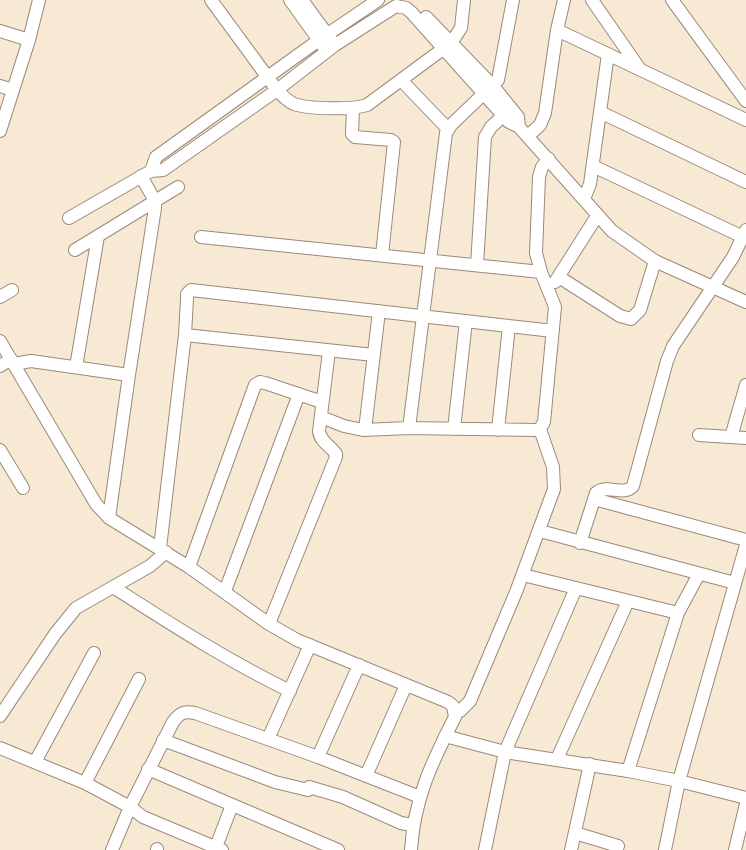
<!DOCTYPE html>
<style>
body{margin:0}
canvas{display:block;background:#f8e9d5}
</style>
<canvas width="746" height="850"></canvas>
<script>
const c = document.querySelector('canvas').getContext('2d');
c.lineJoin = 'round';
function stroke(path, color, width, dash) { c.strokeStyle = color; c.lineWidth = width; c.lineCap = dash ? 'butt' : 'round'; c.setLineDash(dash || []); c.stroke(path); }
const minor = new Path2D(`
 M 211,0 L 277,90 C 282,95 287,101 294,104 C 308,109 353,110 367,105 L 451,43 L 461,28 L 464,0
 M 290,0 L 323,46
 M 302,0 L 332,41
 M 592,0 L 639,68
 M 672,0 L 746,101
 M 426,17 L 493,86 L 518,117 L 519,127
 M 557,30 L 746,120
 M 0,31 L 29,40
 M 401,80 L 448,129
 M 0,86 L 13,90
 M 353,109 L 352,134 L 355,137 L 391,140 L 394,142 L 382,255
 M 600,112 L 746,182
 M 0,131 L 29,40 L 39,0
 M 528,136 L 540,125 L 545,113 L 557,30 L 564,0
 M 593,166 L 743,237
 M 151,171 L 156,157 L 319,40 L 378,0
 M 584,199 L 590,184 L 608,54
 M 69,218 L 151,171 L 163,170 L 277,90 L 335,45 L 396,6 L 406,8 L 411,12 L 509,122 L 519,127 L 612,231 L 655,261 L 746,302
 M 201,237 L 541,272
 M 75,250 L 178,187
 M 477,265 L 485,137 L 491,127 L 503,116
 M 559,277 L 620,316 L 631,319 L 640,310 L 655,261
 M 555,282 L 597,216
 M 0,297 L 12,290
 M 185,335 L 374,355
 M 0,341 L 96,504 L 109,518 L 189,567 L 269,624 L 297,640 L 448,702 L 453,706 L 455,717 C 432,762 414,799 411,850
 M 14,364 L 31,361 L 129,375
 M 0,366 L 11,359
 M 76,367 L 98,236
 M 321,417 L 344,426 L 363,430 L 409,428 L 537,430 L 540,429 L 544,422 L 555,307 L 541,272 L 536,253 L 539,177 L 542,167 L 549,159
 M 409,428 L 446,133 L 451,125 L 498,80 L 513,0
 M 454,429 L 466,321
 M 365,430 L 379,311
 M 498,430 L 509,326
 M 699,435 L 746,438
 M 731,437 L 746,385
 M 0,450 L 23,488
 M 594,499 L 746,540
 M 109,518 L 129,375 L 155,208 L 155,201 L 141,176
 M 540,531 L 735,583
 M 580,543 L 596,493 C 608,483 623,497 633,486 L 667,361 L 673,346 L 733,257 L 746,230
 M 160,548 L 185,335 L 187,299 L 187,294 L 191,290 L 553,331
 M 189,567 L 255,385 L 260,382 L 265,383 L 322,402
 M 523,575 L 678,613
 M 113,587 C 171,624 228,661 290,691
 M 225,591 L 299,394
 M 269,624 L 336,457 L 336,454 C 330,445 320,442 319,431 L 329,351
 M 455,711 L 460,711 L 470,701 L 516,592 L 554,489 L 553,467 L 540,429
 M 0,716 L 55,634 L 76,608 L 150,566 L 166,552
 M 445,736 L 505,752 L 628,771 L 679,781 L 746,798
 M 268,739 L 310,645
 M 163,740 L 275,782 L 308,790
 M 0,748 L 85,783 L 130,807 L 112,850
 M 318,757 L 359,665
 M 557,759 L 628,601
 M 35,762 L 94,653
 M 148,769 L 338,850
 M 628,771 L 678,613 L 699,574
 M 366,776 L 406,685
 M 85,783 L 139,679
 M 309,787 L 343,797 L 401,823 L 412,825
 M 575,833 L 618,846
 M 216,847 L 232,805
 M 157,850 L 157,849
 M 222,850 L 143,817 L 130,807 L 173,722 C 180,713 183,711 195,713 L 318,757 L 420,797
 M 485,850 L 505,752 L 576,588
 M 571,850 L 590,764
 M 665,850 L 679,781 L 746,545
 M 735,850 L 746,804`);
stroke(minor, '#9a8a7a', 14);
stroke(minor, '#fff', 12);
</script>
